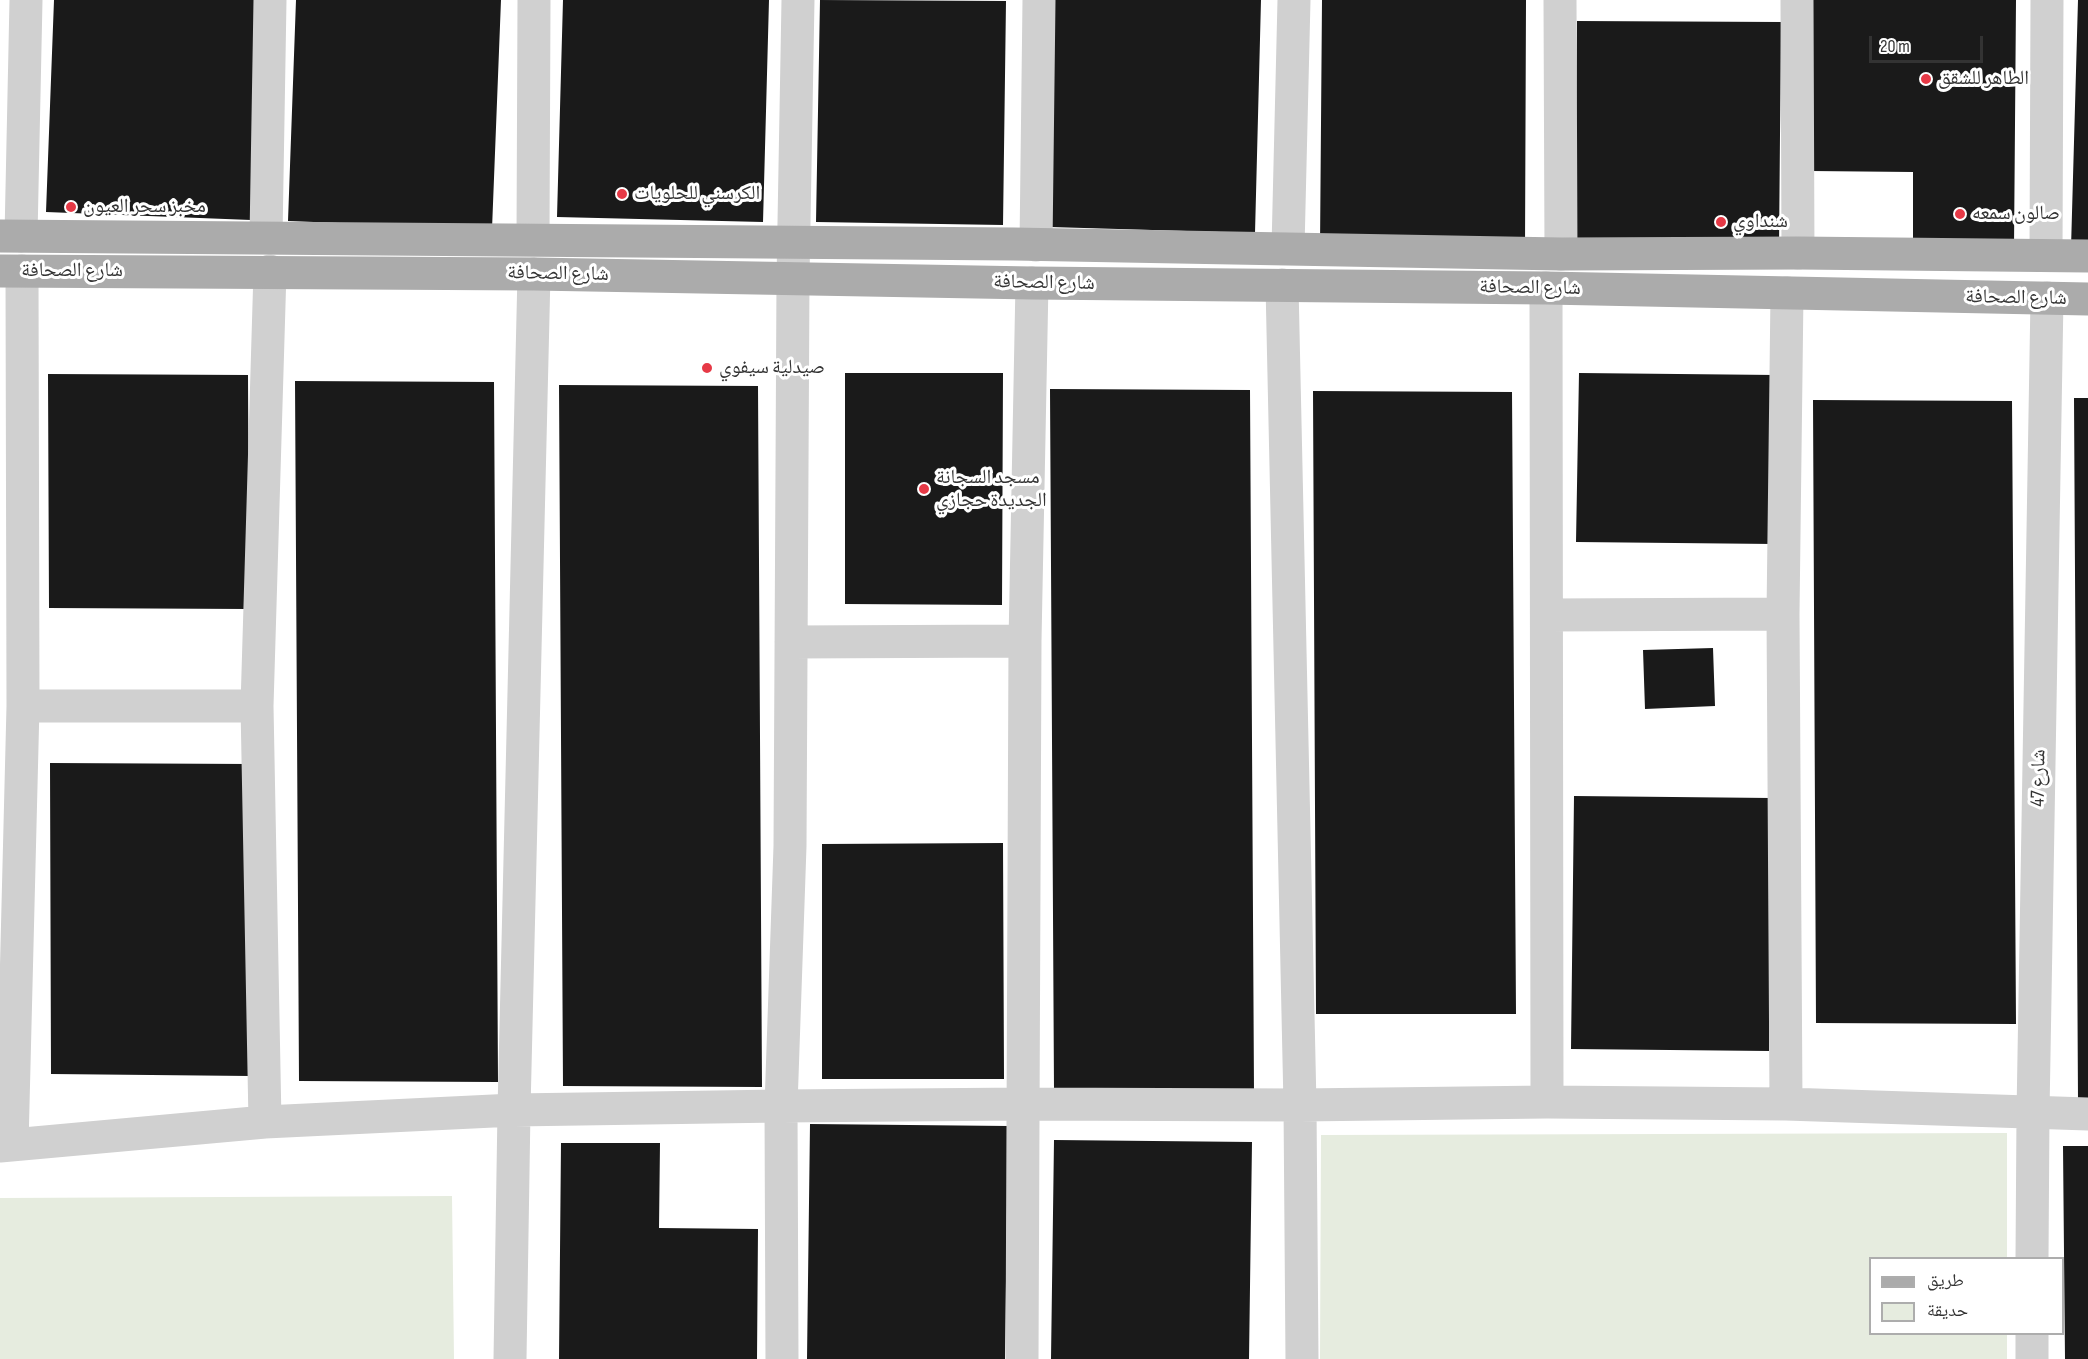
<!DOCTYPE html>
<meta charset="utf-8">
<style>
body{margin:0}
#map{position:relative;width:2088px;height:1359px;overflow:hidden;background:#fff;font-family:"Sofia Sans Condensed","Noto Naskh Arabic",sans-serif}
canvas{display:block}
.legend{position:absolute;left:1869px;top:1257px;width:195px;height:78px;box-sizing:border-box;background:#fff;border:2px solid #adadad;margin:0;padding:8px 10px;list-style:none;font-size:18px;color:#333}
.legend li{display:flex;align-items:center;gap:12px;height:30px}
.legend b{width:30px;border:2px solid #adadad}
.scale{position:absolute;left:1869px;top:36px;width:114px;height:27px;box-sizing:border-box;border:3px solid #333;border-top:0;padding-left:8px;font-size:18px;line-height:21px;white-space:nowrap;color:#333;-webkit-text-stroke:4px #fff;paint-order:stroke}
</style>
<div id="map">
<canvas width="2088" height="1359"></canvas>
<ul class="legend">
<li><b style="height:8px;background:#ababab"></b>طريق</li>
<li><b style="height:16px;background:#e6ecdf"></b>حديقة</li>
</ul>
<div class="scale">20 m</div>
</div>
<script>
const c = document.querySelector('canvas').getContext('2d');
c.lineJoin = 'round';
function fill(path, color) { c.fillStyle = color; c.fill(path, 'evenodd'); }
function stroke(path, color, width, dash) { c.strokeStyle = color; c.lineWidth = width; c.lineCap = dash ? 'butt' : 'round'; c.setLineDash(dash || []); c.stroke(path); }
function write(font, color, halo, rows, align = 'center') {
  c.font = font + ' "Sofia Sans Condensed","Noto Naskh Arabic",sans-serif'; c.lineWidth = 6; c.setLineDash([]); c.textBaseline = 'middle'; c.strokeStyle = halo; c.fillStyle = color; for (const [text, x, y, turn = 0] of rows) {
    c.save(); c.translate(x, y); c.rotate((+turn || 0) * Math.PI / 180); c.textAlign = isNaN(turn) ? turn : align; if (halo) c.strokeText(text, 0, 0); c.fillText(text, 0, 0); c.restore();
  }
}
const green = new Path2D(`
 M 2007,1133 L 2007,1258 L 1870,1258 L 1870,1334 L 2007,1334 L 2007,1359 L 1320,1359 L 1321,1135 Z
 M 452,1196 L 454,1359 L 0,1359 L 0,1198 Z`);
const building = new Path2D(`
 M 54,0 L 259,0 L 251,220 L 46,212 Z
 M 296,0 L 501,0 L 492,229 L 288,221 Z
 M 563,0 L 769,0 L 763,222 L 557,217 Z
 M 820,0 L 1006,1 L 1003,225 L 816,222 Z
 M 1055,0 L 1261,0 L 1255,233 L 1050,227 Z
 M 1322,0 L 1526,0 L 1525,248 L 1320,247 Z
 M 1812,0 L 2016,0 L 2014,247 L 1913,247 L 1913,172 L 1811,171 Z
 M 2078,0 L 2088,0 L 2088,248 L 2071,248 Z
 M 1577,21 L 1781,22 L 1779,247 L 1575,247 Z
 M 845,373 L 1003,373 L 1002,605 L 845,604 Z
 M 1579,373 L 1776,375 L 1774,544 L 1576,542 Z
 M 48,374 L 248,375 L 249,609 L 49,608 Z
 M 295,381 L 494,382 L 498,1082 L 299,1081 Z
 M 559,385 L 758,386 L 762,1087 L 563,1086 Z
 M 1050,389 L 1250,390 L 1254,1091 L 1054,1090 Z
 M 1313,391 L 1512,392 L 1516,1014 L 1316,1014 Z
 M 2074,398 L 2088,398 L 2088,1099 L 2078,1099 Z
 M 1813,400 L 2012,401 L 2016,1024 L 1816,1023 Z
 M 1713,648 L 1715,706 L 1645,709 L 1643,650 Z
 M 50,763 L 250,764 L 251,1076 L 51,1074 Z
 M 1574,796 L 1771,798 L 1769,1051 L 1571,1049 Z
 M 1003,843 L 1004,1079 L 822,1079 L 822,844 Z
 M 810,1124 L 1008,1126 L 1005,1359 L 807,1359 Z
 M 1054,1140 L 1252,1142 L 1249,1359 L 1051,1359 Z
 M 561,1143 L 660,1143 L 659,1228 L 758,1229 L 757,1359 L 559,1359 Z
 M 2063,1146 L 2088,1146 L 2088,1359 L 2065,1359 Z`);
const minor = new Path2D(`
 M 1560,0 L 1561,254
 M 1797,0 L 1798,253
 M 21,236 L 26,0
 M 266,237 L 270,0
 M 533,239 L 534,0
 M 1036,245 L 1039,0
 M 1288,248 L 1294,0
 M 2046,255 L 2047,0
 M 1282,285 L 1300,1105 L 1302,1359
 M 1546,288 L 1547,1102
 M 1548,615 L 1783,614
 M 791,642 L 1025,641
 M 23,706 L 257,706
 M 1786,1104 L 1783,614 L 1787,293
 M 265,1122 L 257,706 L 270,271
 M 12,1145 L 23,706 L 22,271
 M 0,1146 L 265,1122 L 514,1110 L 781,1106 L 1025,1104 L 1300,1105 L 1547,1102 L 1786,1104 L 2088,1114
 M 2032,1258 L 2033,1113 L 2047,298
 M 510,1359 L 514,1110 L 534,274
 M 782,1359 L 781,1106 L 790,846 L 793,278 L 798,0
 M 1022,1359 L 1025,641 L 1032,283
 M 2032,1359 L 2032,1334`);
const major = new Path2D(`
 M 0,236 L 1014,244 L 1561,254 L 1798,253 L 2088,256
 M 0,271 L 534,274 L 1032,283 L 1546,288 L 2088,299`);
const markers = [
 [1926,79,6,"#e63946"],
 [622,194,6,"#e63946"],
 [71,207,6,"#e63946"],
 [1960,214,6,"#e63946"],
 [1721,222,6,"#e63946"],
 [707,368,6,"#e63946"],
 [924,489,6,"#e63946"]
];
const poiNames = [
 ["الطاهر للشقق",1938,79],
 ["الكرسني للحلويات",634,194],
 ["مخبز سحر العيون",83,207],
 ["صالون سمعه",1972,214],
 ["شنداوي",1733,222],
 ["صيدلية سيفوي",719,368],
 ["مسجد السجانة",936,478],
 ["الجديدة حجازي",936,501]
];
const streetNames = [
 ["شارع الصحافة",72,271],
 ["شارع الصحافة",558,274,1],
 ["شارع الصحافة",1044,283,1],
 ["شارع الصحافة",1530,288,1],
 ["شارع الصحافة",2016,298,1],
 ["شارع 47",2039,778,-89]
];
fill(green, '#e6ecdf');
fill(building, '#1a1a1a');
stroke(minor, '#d0d0d0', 33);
stroke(major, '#ababab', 33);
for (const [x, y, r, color] of markers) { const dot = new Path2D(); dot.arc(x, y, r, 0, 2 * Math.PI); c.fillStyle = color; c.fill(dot); stroke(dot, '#fff', 2); }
write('20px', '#333', '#fff', poiNames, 'left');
write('20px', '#333', '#fff', streetNames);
</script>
